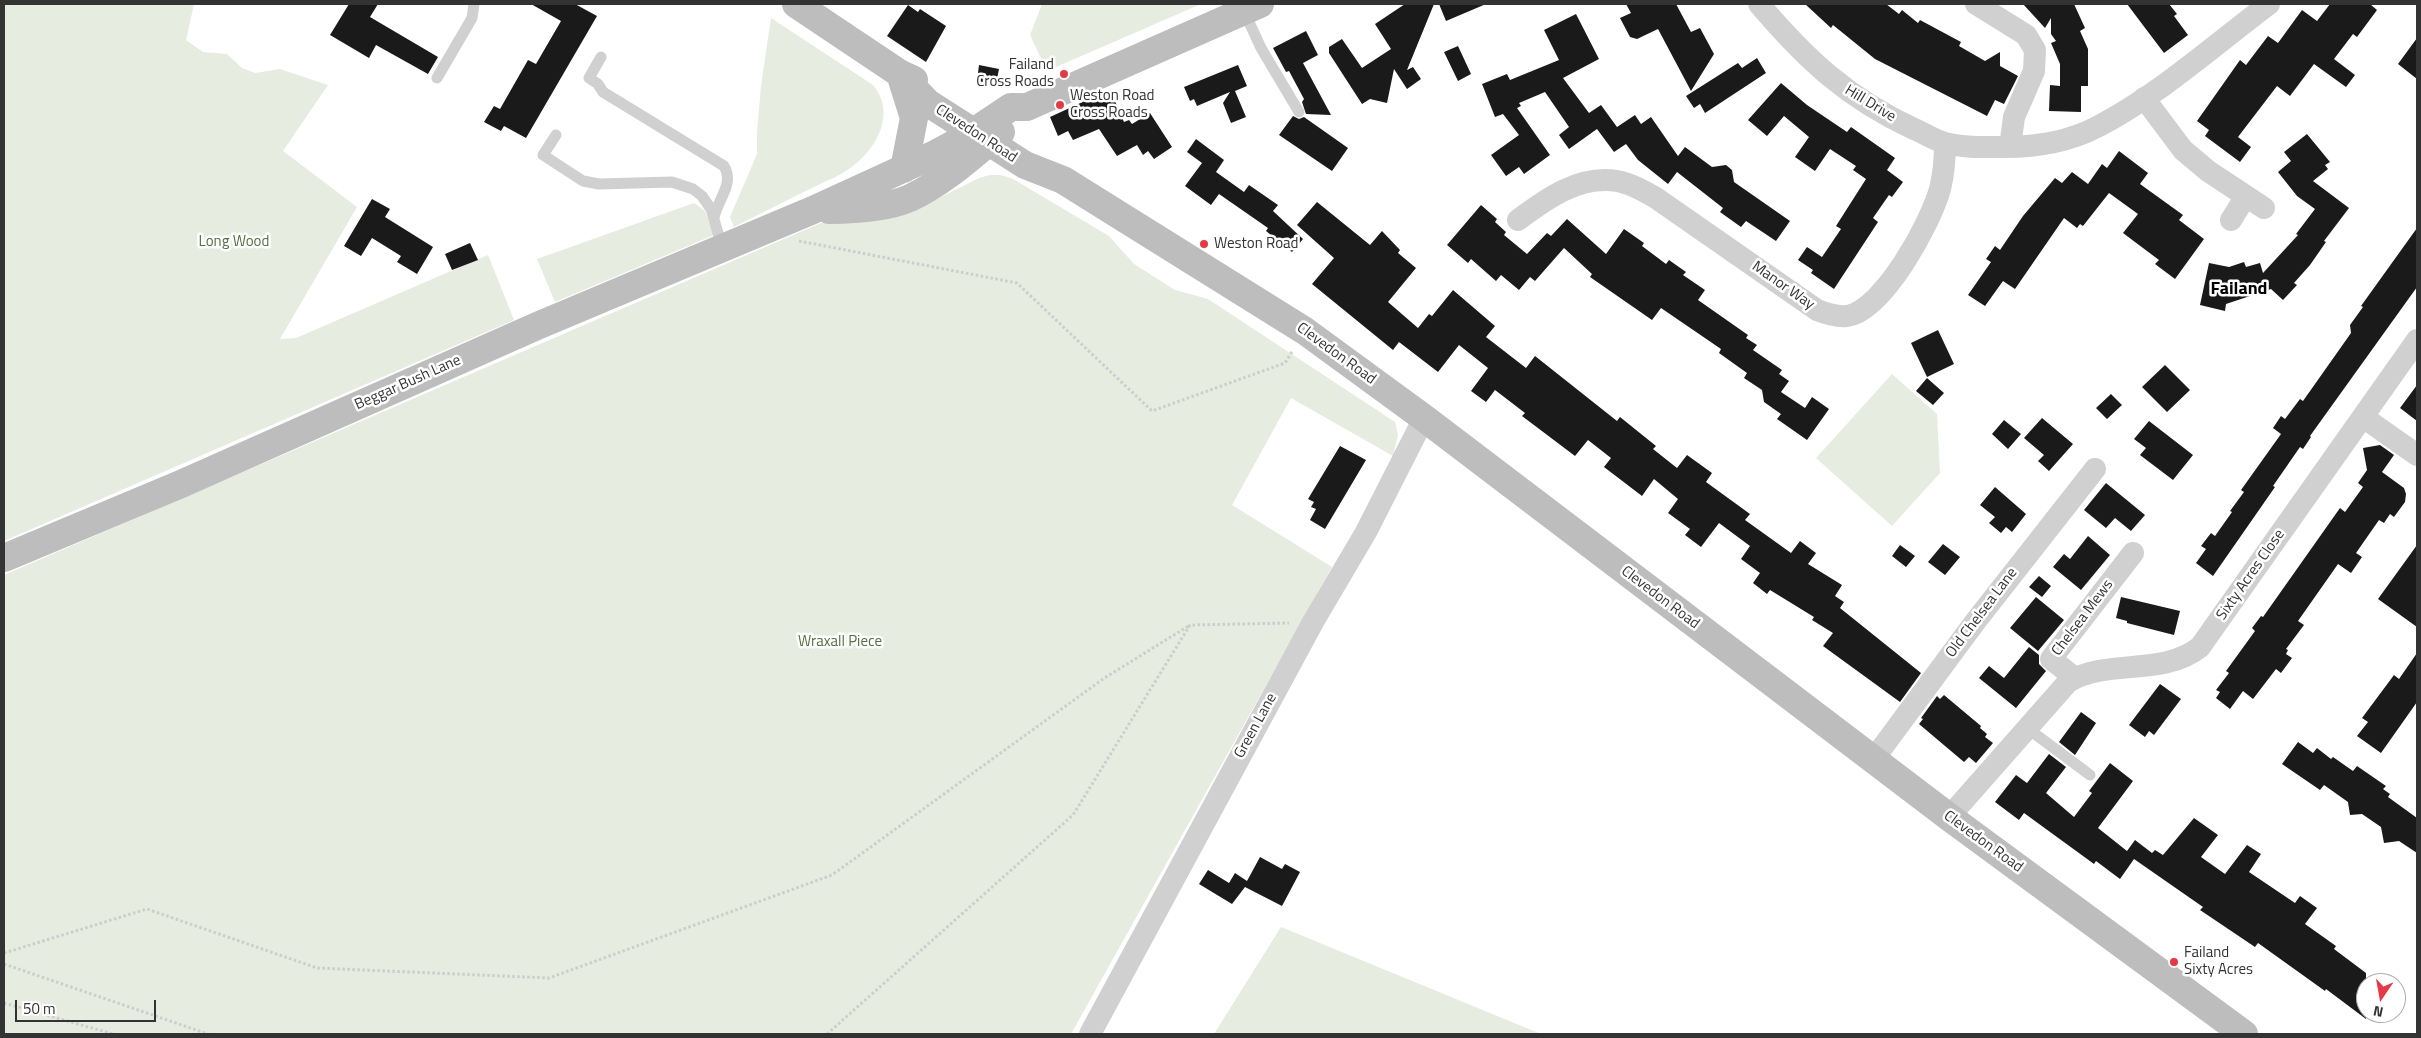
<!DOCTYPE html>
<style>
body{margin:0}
#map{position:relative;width:2421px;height:1038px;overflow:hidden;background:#fff;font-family:"Titillium Web",sans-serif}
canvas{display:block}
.frame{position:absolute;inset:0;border:5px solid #333;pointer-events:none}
.north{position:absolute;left:2356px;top:973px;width:50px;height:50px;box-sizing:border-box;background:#fff;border:1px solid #adadad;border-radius:50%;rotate:192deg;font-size:14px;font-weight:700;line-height:20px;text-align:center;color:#333}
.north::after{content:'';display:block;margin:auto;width:18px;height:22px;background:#e63946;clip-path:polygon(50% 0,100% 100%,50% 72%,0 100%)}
.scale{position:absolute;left:15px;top:1000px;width:141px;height:22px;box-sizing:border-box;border:2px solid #333;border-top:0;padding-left:6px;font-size:15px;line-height:18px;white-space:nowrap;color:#333;-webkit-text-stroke:4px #fff;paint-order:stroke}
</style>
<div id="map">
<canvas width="2421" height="1038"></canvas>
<div class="frame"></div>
<div class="north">N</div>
<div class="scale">50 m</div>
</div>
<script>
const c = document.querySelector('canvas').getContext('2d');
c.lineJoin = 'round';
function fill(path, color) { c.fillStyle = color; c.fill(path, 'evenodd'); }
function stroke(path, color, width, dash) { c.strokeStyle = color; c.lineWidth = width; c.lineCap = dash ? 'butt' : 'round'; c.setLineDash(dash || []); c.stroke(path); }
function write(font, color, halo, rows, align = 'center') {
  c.font = font + ' "Titillium Web",sans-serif'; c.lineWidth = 5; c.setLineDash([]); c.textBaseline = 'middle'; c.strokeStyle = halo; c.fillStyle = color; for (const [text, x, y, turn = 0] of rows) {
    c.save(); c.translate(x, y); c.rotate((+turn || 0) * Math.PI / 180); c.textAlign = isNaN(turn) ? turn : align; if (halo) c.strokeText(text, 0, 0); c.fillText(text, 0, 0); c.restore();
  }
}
const green = new Path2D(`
 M 4,4 L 194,4 L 186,40 L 203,52 L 227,54 L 242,68 L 255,73 L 280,69 L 328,85 L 283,151 L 357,207 L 280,339 L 296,338 L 488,255 L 514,320 L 4,541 Z
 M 1042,4 L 1201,4 L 1047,71 L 1030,35 Z
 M 771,18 L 873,85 C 896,112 878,147 853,166 C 842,175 828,180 816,186 C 788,200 761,213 734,227 L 730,217 L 757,154 L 757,133 L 761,86 Z
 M 990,175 L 1001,175 L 1013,179 L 1109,236 L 1134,264 L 1175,290 L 1208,299 L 1395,422 L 1398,435 L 1393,456 L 1291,398 L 1232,505 L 1332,567 L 1071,1034 L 4,1034 L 4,575 L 821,223 L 875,220 L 909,213 L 979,178 Z
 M 694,203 L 705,211 L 714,235 L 555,302 L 537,259 Z
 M 1892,374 L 1937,414 L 1940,473 L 1892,526 L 1816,458 Z
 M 1281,927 L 1541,1034 L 1214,1034 Z`);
const building = new Path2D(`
 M 349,4 L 378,4 L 370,17 L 438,57 L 428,74 L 376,45 L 369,58 L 330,35 Z
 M 531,4 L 575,4 L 597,16 L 526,138 L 504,126 L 501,131 L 484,122 L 494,106 L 500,109 L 528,60 L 536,64 L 561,21 Z
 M 1405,4 L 1434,4 L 1407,70 L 1413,67 L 1421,79 L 1407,89 L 1394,69 L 1387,103 L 1370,99 L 1362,104 L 1329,53 L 1329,47 L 1342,39 L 1362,68 L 1391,49 L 1375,24 Z
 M 1439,4 L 1486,4 L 1446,21 Z
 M 1626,4 L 1676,4 L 1691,32 L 1700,28 L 1714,54 L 1691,91 L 1658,29 L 1637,39 L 1630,37 L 1620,18 L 1631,13 Z
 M 1805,4 L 1886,4 L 1899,14 L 1902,10 L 1918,23 L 1920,20 L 1961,42 L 1959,46 L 1985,61 L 2000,52 L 2000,66 L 2018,76 L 2004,104 L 1995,100 L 1987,116 L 1875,59 L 1833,25 L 1831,28 Z
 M 2023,4 L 2074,4 L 2085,28 L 2080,31 L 2088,49 L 2088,86 L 2081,86 L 2081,112 L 2049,111 L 2050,85 L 2060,86 L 2060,64 L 2051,43 L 2056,41 L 2051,34 L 2051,18 L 2045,28 Z
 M 2127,4 L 2169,4 L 2177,14 L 2174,16 L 2188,35 L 2164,53 Z
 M 2330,4 L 2370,4 L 2377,10 L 2357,37 L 2353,34 L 2334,59 L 2355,75 L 2346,87 L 2314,64 L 2290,96 L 2277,86 L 2238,137 L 2251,147 L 2240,162 L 2205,136 L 2209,130 L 2197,121 L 2240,60 L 2246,65 L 2268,36 L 2278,43 L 2302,10 L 2317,21 Z
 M 908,5 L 918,12 L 920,9 L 946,26 L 926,62 L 887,36 Z
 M 1576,14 L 1599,59 L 1563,78 L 1589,113 L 1601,105 L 1617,127 L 1635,115 L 1641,124 L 1651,117 L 1678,156 L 1685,147 L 1712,167 L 1726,165 L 1732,170 L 1734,182 L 1790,221 L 1776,241 L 1746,221 L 1741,227 L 1720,212 L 1723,208 L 1677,172 L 1668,184 L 1638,160 L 1626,144 L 1614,152 L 1597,129 L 1569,149 L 1559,135 L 1569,127 L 1545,92 L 1519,103 L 1521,106 L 1517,108 L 1550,155 L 1524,174 L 1519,167 L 1506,176 L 1491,155 L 1519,135 L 1503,114 L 1495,117 L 1482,84 L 1507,74 L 1510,80 L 1559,60 L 1544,30 Z
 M 1306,31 L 1318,55 L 1303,63 L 1331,115 L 1306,114 L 1302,102 L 1304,99 L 1289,71 L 1286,72 L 1273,48 Z
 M 2417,38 L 2417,79 L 2398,64 Z
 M 1458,46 L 1471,74 L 1458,81 L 1444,52 Z
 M 1757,58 L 1766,73 L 1705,113 L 1700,104 L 1694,108 L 1686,96 L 1738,63 L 1742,68 Z
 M 979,65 L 999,69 L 996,84 L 977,81 Z
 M 1238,65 L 1247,86 L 1235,91 L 1246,117 L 1231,123 L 1223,103 L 1230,92 L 1197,106 L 1194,99 L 1190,101 L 1184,87 Z
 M 1781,83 L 1807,105 L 1847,132 L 1851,127 L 1895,158 L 1887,170 L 1903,182 L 1892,197 L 1889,195 L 1873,218 L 1878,222 L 1834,289 L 1811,273 L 1813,270 L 1798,260 L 1807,247 L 1822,257 L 1841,229 L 1836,226 L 1866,179 L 1853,170 L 1856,166 L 1830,149 L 1815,171 L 1795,157 L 1809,137 L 1784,116 L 1767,136 L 1748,120 Z
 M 1111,92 L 1124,122 L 1129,120 L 1132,124 L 1150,113 L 1172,147 L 1154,159 L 1148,151 L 1143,155 L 1137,145 L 1117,156 L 1099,129 L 1073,140 L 1068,131 L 1058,136 L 1050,117 L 1100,94 L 1101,97 Z
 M 1293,116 L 1299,119 L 1304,117 L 1348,148 L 1332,171 L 1279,135 Z
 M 2307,134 L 2330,162 L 2325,165 L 2328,169 L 2313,181 L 2349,208 L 2324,241 L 2326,242 L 2310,265 L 2294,283 L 2297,285 L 2283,300 L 2271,289 L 2226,304 L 2225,311 L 2200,305 L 2209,263 L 2229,267 L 2244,262 L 2246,267 L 2260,263 L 2263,273 L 2298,235 L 2296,234 L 2315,209 L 2297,196 L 2278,172 L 2291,161 L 2284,152 Z
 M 1196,139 L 1224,160 L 1216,172 L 1244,192 L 1249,185 L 1278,205 L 1273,211 L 1303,239 L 1292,252 L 1266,231 L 1268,228 L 1219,194 L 1211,205 L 1185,186 L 1202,163 L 1187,152 Z
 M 2119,151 L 2148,173 L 2140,184 L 2183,215 L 2179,220 L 2204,239 L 2175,279 L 2155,264 L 2159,260 L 2123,233 L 2138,214 L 2109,193 L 2083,226 L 2080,224 L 2077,228 L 2064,218 L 2015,289 L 2003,281 L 1985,306 L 1968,295 L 1991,262 L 1986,259 L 1995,246 L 2000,250 L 2023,216 L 2055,178 L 2062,183 L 2072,172 L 2088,184 L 2102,164 L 2107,168 Z
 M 372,199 L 390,209 L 385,217 L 433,247 L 417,274 L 397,262 L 401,256 L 372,238 L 361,256 L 344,246 Z
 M 1317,202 L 1370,245 L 1382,231 L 1400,250 L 1398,253 L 1416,268 L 1388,302 L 1418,328 L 1429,314 L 1432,316 L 1453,290 L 1495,326 L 1486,337 L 1526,368 L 1535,356 L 1617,421 L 1620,417 L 1656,446 L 1653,449 L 1677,468 L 1687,455 L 1712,473 L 1706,482 L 1750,514 L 1745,520 L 1791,553 L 1800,541 L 1816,553 L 1808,564 L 1842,585 L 1835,596 L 1844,602 L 1840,608 L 1921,673 L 1900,702 L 1823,646 L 1833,633 L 1812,620 L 1814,617 L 1770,590 L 1767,594 L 1753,583 L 1760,573 L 1741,559 L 1750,546 L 1719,523 L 1701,547 L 1685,535 L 1690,529 L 1668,513 L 1678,499 L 1654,479 L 1642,496 L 1604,467 L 1611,458 L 1588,440 L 1575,456 L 1522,416 L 1525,413 L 1495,390 L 1486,402 L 1471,391 L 1488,368 L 1459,345 L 1438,372 L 1399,342 L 1393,350 L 1312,284 L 1334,258 L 1297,225 Z
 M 1481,205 L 1497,219 L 1495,222 L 1506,232 L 1504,235 L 1527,254 L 1547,233 L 1551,236 L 1567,219 L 1606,254 L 1624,229 L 1644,243 L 1642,246 L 1666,264 L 1669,260 L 1686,272 L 1683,275 L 1705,290 L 1698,300 L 1748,335 L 1746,338 L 1757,345 L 1753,350 L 1782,370 L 1779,374 L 1789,381 L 1781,392 L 1805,408 L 1812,397 L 1829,409 L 1807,440 L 1777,419 L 1781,414 L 1764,402 L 1762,390 L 1744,378 L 1747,373 L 1719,353 L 1721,349 L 1661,308 L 1652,320 L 1590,277 L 1592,274 L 1564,248 L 1535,281 L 1530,277 L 1519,290 L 1501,275 L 1496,281 L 1471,259 L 1468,263 L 1447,245 Z
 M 2417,228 L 2417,287 L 2310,436 L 2311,437 L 2303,449 L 2300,447 L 2273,486 L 2275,487 L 2213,576 L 2196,563 L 2206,549 L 2201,546 L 2211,533 L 2215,536 L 2232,512 L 2230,511 L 2244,492 L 2241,490 L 2281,434 L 2273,428 L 2281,416 L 2285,419 L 2300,399 L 2303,401 L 2351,333 L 2350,325 L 2363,307 L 2361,306 Z
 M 470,243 L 478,260 L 452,270 L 445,254 Z
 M 1938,330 L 1954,364 L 1927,377 L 1911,343 Z
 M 2165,365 L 2190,390 L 2167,412 L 2142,387 Z
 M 1927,378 L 1944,393 L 1933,405 L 1916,391 Z
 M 2417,385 L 2417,421 L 2400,408 Z
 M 2111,394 L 2122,405 L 2107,419 L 2096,408 Z
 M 2042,418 L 2073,444 L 2049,471 L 2038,461 L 2044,455 L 2024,438 Z
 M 2004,420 L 2021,434 L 2008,449 L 1992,434 Z
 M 2149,421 L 2193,455 L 2173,480 L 2140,455 L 2146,448 L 2134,439 Z
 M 2380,445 L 2394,455 L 2382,472 L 2404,488 L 2406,494 L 2405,502 L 2394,517 L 2390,514 L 2384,523 L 2379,520 L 2356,553 L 2362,557 L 2351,573 L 2338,564 L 2298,621 L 2304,625 L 2286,649 L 2288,650 L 2286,654 L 2292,658 L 2281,673 L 2276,669 L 2253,699 L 2243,691 L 2230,709 L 2216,698 L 2220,692 L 2216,690 L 2229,673 L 2226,671 L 2255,631 L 2252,628 L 2261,616 L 2263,617 L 2340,508 L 2345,512 L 2363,487 L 2358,483 L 2367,470 L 2363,448 Z
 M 1340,446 L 1366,460 L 1325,529 L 1310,520 L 1316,509 L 1311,507 L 1314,502 L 1308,499 Z
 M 2106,483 L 2145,515 L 2131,531 L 2115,518 L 2106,528 L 2084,510 Z
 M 1995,487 L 2026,514 L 2012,532 L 2006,527 L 2001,533 L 1989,523 L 1995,517 L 1980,505 Z
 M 2088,536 L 2110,555 L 2081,590 L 2053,567 L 2064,554 L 2070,559 Z
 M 1943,544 L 1960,557 L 1945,575 L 1928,562 Z
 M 1900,545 L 1915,556 L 1906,567 L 1892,556 Z
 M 2417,545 L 2417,627 L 2378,599 Z
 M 2039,576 L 2051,586 L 2042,597 L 2029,587 Z
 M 2036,597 L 2064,620 L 2038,651 L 2010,628 Z
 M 2121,597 L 2180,611 L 2174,635 L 2127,623 L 2127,621 L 2116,618 Z
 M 2029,647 L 2039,655 L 2039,664 L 2046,671 L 2016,708 L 1979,678 L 1989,666 L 2004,678 Z
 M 2417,653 L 2417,702 L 2381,753 L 2357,736 L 2368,722 L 2362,718 L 2394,675 L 2399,679 Z
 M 2160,684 L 2181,699 L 2154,735 L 2149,731 L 2145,737 L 2129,725 Z
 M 1944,695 L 1981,726 L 1980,728 L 1987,734 L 1985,737 L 1993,743 L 1976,763 L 1969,757 L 1964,762 L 1919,724 L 1923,719 L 1921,718 L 1937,696 L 1940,699 Z
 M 2081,712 L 2096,723 L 2075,755 L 2059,742 Z
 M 2298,742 L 2313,753 L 2317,748 L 2331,759 L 2333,757 L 2353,771 L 2357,766 L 2386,786 L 2383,789 L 2390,794 L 2388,797 L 2417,818 L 2417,853 L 2399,841 L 2384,843 L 2381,827 L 2362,814 L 2350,815 L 2348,802 L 2324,785 L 2320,790 L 2282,764 Z
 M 2049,754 L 2066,767 L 2046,793 L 2074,817 L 2092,793 L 2089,791 L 2110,763 L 2133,781 L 2098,828 L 2127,851 L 2135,840 L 2152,853 L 2155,850 L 2163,855 L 2194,818 L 2218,835 L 2201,857 L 2225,874 L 2247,845 L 2261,854 L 2249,872 L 2295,903 L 2300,896 L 2317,908 L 2305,924 L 2336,946 L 2334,949 L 2366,973 L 2366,1019 L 2326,989 L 2325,991 L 2258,943 L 2255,947 L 2200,910 L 2203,907 L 2134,859 L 2120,879 L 2096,861 L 2094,864 L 2024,813 L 2019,820 L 1995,802 L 2016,775 L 2027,783 Z
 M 1260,857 L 1282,869 L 1285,864 L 1300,872 L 1282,906 L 1245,887 L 1232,904 L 1199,884 L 1208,870 L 1229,883 L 1235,873 L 1247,881 Z`);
const path = new Path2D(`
 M 799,241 L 1017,283 L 1152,411 L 1285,363 L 1293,350
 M 4,953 L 147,909 L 317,968 L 549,978 L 832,875 L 1103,679 L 1190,625
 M 4,964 L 208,1034
 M 4,1003 L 113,1034
 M 827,1034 L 1073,815 L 1190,625 L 1289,623`);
const service = new Path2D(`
 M 1244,11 L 1261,48 L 1299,112
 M 601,57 L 589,78 L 598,84 L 603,92 L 724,166 C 735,184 717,200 714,218
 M 437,78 L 472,18 L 474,4
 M 556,135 L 543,155 L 583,181 L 599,184 L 672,182 L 693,189 L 702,196 L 711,209 L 722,247
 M 2027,728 L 2090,775`);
const minor = new Path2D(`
 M 1759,4 C 1806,59 1847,98 1914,129 C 1924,133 1934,140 1945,143 C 1964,148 1986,147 2005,147 C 2037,147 2068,142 2097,127 C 2159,95 2213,46 2269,4
 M 1976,4 L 2026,35 L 2035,50 L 2034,71 L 2014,117 L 2010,147
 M 2144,98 L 2183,150 L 2208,171 L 2264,208
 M 1518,220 C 1546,199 1579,175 1617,181 C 1630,183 1644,191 1656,198 L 1817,310 C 1827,314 1836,317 1847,316 C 1884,310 1931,222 1940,189 C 1944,173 1945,159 1945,143
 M 2231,220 L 2246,196
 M 2363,417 L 2417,455
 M 2075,678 L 2051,659 L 2133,553
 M 1873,760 L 1975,622 L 2095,469
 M 1949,817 L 2068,682 C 2108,658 2162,677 2200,647 L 2417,340
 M 1090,1034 L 1313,622 L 1366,532 L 1424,418`);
const secondary = new Path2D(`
 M 796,4 L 899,73 L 914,80
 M 899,73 L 928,103 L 1025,165 L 1063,180 L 1305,331 L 1424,418 L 1949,817 L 2244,1034
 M 902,80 L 914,118 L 904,169
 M 829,210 C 854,210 887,208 910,198 C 943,183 973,155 1001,132
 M 4,558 L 181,484 L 537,326 L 813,210 L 933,155 L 963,139 L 1011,107 L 1027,107 L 1260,4`);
const markers = [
 [1064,74,5,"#e63946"],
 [1060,105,5,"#e63946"],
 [1204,244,5,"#e63946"],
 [2174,962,5,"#e63946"]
];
const poiNames = [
 ["Failand",1054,65,"right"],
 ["Cross Roads",1054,82,"right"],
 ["Weston Road",1070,96],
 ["Cross Roads",1070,113],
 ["Weston Road",1214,244],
 ["Failand",2184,953],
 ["Sixty Acres",2184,970]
];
const streetNames = [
 ["Hill Drive",1870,104,31],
 ["Clevedon Road",976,134,33],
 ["Manor Way",1783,286,35],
 ["Clevedon Road",1336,354,36],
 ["Beggar Bush Lane",408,383,-24],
 ["Sixty Acres Close",2251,575,-55],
 ["Clevedon Road",1660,598,37],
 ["Old Chelsea Lane",1982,613,-53],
 ["Chelsea Mews",2083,618,-53],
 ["Green Lane",1256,726,-61],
 ["Clevedon Road",1983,842,36]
];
const parkNames = [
 ["Long Wood",234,242],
 ["Wraxall Piece",840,642]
];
const quarterNames = [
 ["Failand",2239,290]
];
fill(green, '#e6ecdf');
fill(building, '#1a1a1a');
stroke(path, '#cdcdcd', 3, [2.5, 2.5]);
stroke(service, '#d0d0d0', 11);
stroke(minor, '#d0d0d0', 22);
stroke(secondary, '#bdbdbd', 28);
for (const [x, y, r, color] of markers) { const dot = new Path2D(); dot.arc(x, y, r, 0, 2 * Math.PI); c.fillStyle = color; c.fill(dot); stroke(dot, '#fff', 2); }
write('15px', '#333', '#fff', poiNames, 'left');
write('15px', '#333', '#fff', streetNames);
write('15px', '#56703f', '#fff', parkNames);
write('bold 18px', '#000', '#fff', quarterNames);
</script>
